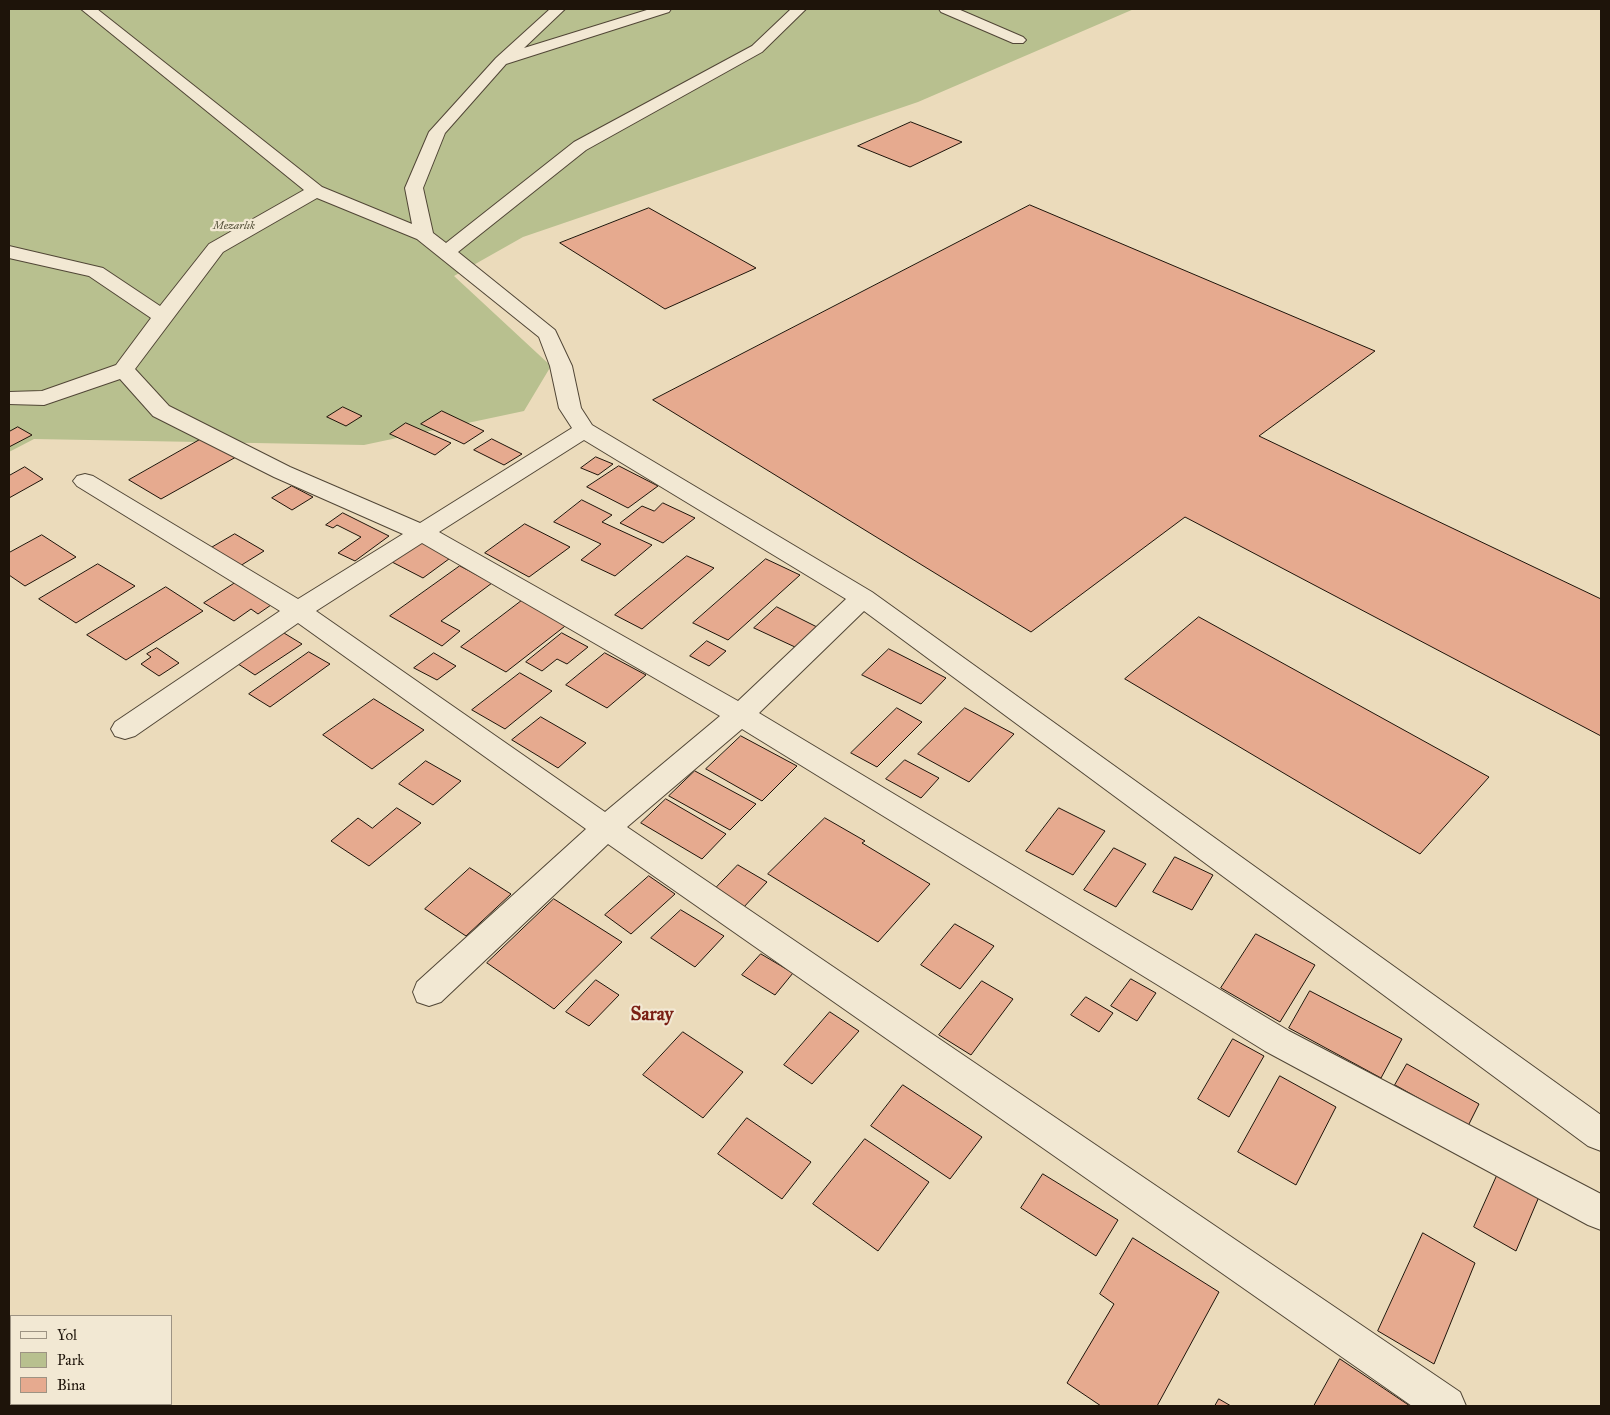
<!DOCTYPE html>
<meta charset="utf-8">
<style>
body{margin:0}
#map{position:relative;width:1610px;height:1415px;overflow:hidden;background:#ebdbbb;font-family:"IM FELL Great Primer",serif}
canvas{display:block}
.frame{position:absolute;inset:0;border:10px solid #1e140a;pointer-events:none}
.legend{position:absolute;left:10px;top:1315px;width:162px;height:90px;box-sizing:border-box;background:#f2e8d3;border:1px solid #9d9383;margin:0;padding:6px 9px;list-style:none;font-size:15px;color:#1e140a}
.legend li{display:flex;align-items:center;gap:10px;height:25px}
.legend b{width:25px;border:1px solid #9d9383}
</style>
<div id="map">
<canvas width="1610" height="1415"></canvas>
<div class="frame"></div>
<ul class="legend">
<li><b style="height:6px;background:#f2e8d3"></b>Yol</li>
<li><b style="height:14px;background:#b8c08f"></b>Park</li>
<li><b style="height:14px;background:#e6aa8f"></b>Bina</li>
</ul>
</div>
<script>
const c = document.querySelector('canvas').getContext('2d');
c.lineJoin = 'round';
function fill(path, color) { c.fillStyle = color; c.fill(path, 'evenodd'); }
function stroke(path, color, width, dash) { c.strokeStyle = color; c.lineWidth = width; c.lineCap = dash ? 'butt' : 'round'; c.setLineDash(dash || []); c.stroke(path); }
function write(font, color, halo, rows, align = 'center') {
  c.font = font + ' "IM FELL Great Primer",serif'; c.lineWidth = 4.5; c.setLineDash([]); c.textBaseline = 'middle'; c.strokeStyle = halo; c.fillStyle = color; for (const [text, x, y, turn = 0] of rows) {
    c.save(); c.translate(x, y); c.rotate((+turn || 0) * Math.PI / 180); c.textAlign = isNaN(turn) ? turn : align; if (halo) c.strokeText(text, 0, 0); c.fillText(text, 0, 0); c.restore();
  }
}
const green = new Path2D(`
 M 9,9 L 1134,9 L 918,102 L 523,237 L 454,276 L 551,366 L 524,411 L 364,445 L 34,439 L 9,452 Z`);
const building = new Path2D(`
 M 911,122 L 962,142 L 910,167 L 858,146 Z
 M 1030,205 L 1375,351 L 1259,436 L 1601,599 L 1601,736 L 1185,517 L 1031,632 L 653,400 Z
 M 649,208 L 756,268 L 665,309 L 560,243 Z
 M 343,407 L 362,416 L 346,426 L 327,417 Z
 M 442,411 L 484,431 L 464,444 L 421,424 Z
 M 406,423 L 451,443 L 435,455 L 390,434 Z
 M 18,427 L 32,435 L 9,447 L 9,432 Z
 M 203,438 L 236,457 L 161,499 L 129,480 Z
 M 492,439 L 522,454 L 504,465 L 474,450 Z
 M 596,457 L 613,464 L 598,475 L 581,468 Z
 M 619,466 L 658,486 L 628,508 L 587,487 Z
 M 25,467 L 43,479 L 9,498 L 9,476 Z
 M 292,486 L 313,497 L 292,510 L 272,498 Z
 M 582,500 L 612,515 L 602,522 L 652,545 L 615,576 L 581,560 L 601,544 L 554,522 Z
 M 663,503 L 695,518 L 663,543 L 620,523 L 642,506 L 654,511 Z
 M 343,513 L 389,536 L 355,561 L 338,553 L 361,537 L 337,525 L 333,528 L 326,525 Z
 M 525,524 L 570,547 L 529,577 L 485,553 Z
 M 235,534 L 264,551 L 240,566 L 211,548 Z
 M 42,535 L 76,557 L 25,586 L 9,575 L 9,553 Z
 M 423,540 L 453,556 L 423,578 L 392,562 Z
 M 687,556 L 714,568 L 642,629 L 615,615 Z
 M 766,559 L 800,575 L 728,640 L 693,623 Z
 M 98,564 L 135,586 L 76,623 L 39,599 Z
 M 460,566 L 492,583 L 441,621 L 460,631 L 442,646 L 390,616 Z
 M 235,583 L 271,605 L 258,614 L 251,609 L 234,621 L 204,603 Z
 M 166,587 L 203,611 L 126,660 L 87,635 Z
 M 524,599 L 569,623 L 506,672 L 461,647 Z
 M 777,607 L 817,627 L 795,647 L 754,628 Z
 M 1199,617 L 1489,777 L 1420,854 L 1125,679 Z
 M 279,630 L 302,644 L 255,675 L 232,660 Z
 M 562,633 L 588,647 L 567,664 L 557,659 L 542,671 L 526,662 Z
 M 707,641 L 726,651 L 709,666 L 690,656 Z
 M 157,648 L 179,663 L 159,676 L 141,664 L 151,657 L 147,654 Z
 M 889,649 L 946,678 L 921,704 L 862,675 Z
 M 309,652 L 330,664 L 270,707 L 249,694 Z
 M 434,653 L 456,666 L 437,680 L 414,668 Z
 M 605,653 L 646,675 L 607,708 L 566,685 Z
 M 520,673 L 552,691 L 505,729 L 472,710 Z
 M 374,699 L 424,730 L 372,769 L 323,735 Z
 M 897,708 L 922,722 L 877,767 L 851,753 Z
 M 965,708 L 1014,734 L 969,782 L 918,754 Z
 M 541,717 L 586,743 L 558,768 L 512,740 Z
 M 741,736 L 797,766 L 762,801 L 706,769 Z
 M 905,760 L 939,778 L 921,798 L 886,779 Z
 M 426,761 L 461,781 L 433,805 L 399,784 Z
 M 695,771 L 756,804 L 730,830 L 669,796 Z
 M 666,799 L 726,834 L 702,859 L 641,823 Z
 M 397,808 L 421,823 L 369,866 L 331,841 L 358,818 L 372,828 Z
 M 1059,808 L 1105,831 L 1073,875 L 1026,851 Z
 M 825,818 L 865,841 L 862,843 L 930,884 L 878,942 L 768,874 Z
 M 1114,848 L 1146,864 L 1116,907 L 1084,890 Z
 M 1175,857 L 1213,875 L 1192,910 L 1153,892 Z
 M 738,865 L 767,882 L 743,908 L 714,890 Z
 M 470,868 L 511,894 L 466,936 L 425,909 Z
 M 649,876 L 675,894 L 631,934 L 605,915 Z
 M 554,899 L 622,942 L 554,1009 L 487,963 Z
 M 681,910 L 724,936 L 695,967 L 651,938 Z
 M 955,924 L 994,946 L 960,989 L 921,965 Z
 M 1256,934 L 1315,965 L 1280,1022 L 1221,988 Z
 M 761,954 L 793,973 L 775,995 L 742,975 Z
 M 1131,979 L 1156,993 L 1137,1021 L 1111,1006 Z
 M 596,980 L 619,995 L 589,1026 L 566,1012 Z
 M 982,981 L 1013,999 L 971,1055 L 939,1035 Z
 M 1310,991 L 1402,1039 L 1381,1078 L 1289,1028 Z
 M 1086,997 L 1113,1013 L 1099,1032 L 1071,1015 Z
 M 830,1012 L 859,1031 L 812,1084 L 784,1065 Z
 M 683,1032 L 743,1072 L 703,1118 L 643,1075 Z
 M 1233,1039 L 1264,1056 L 1229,1117 L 1198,1099 Z
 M 1407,1064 L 1479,1104 L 1468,1126 L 1395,1085 Z
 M 1280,1076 L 1336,1107 L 1296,1185 L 1238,1152 Z
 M 903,1085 L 982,1137 L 950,1179 L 871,1126 Z
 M 747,1118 L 811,1162 L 782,1199 L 718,1154 Z
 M 865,1139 L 929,1182 L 878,1251 L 813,1204 Z
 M 1500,1169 L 1541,1192 L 1516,1251 L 1474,1227 Z
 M 1043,1174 L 1118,1220 L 1096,1256 L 1021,1208 Z
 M 1423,1233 L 1475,1263 L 1434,1364 L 1378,1331 Z
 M 1133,1238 L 1219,1292 L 1157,1406 L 1101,1406 L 1067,1383 L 1114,1304 L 1100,1294 Z
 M 1340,1359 L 1410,1406 L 1314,1406 Z
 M 1219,1399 L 1231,1406 L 1215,1406 Z`);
const minor = new Path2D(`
 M 81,9 L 97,9 L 322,187 L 412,224 L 405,188 L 429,132 L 496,58 L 550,9 L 565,9 L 524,48 L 650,9 L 671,9 L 669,12 L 506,64 L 445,133 L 423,188 L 433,233 L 446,243 L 574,142 L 752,46 L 791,9 L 806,9 L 762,52 L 586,150 L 458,252 L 555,330 L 572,366 L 581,408 L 592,425 L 872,592 L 1601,1115 L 1601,1151 L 1588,1146 L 864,611 L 759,713 L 1289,1031 L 1601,1194 L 1601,1230 L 1588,1225 L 1265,1051 L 742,729 L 627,827 L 1460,1392 L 1466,1406 L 1412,1406 L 608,844 L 441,1002 L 429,1006 L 417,1002 L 413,992 L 417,982 L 586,829 L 298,623 L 135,736 L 125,739 L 115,736 L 111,729 L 115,722 L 280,611 L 77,486 L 73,481 L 77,476 L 85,474 L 93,476 L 298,599 L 403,534 L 274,477 L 153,416 L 120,379 L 44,405 L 9,404 L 9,392 L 42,391 L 116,365 L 151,318 L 89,276 L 9,258 L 9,246 L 103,268 L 160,306 L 209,244 L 304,190 ZM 317,198 L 417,239 L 539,337 L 550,366 L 559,408 L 572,428 L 420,523 L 290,467 L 169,406 L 135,369 L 223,252 ZM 584,440 L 846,599 L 738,701 L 439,532 ZM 422,543 L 720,716 L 605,812 L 316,611 Z
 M 939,9 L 958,9 L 1023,37 L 1026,40 L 1023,43 L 1013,43 L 941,12 Z`);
const farParknames = [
 ["Mezarlık",234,226]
];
const nearQuarternames = [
 ["Saray",652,1015]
];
fill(green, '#b8c08f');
fill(building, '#e6aa8f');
stroke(building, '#1e140a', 1);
stroke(minor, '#514636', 2);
fill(minor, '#f2e8d3');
write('italic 11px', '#545039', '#f2e8d3', farParknames);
write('bold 19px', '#7a1f14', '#f2e8d3', nearQuarternames);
</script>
